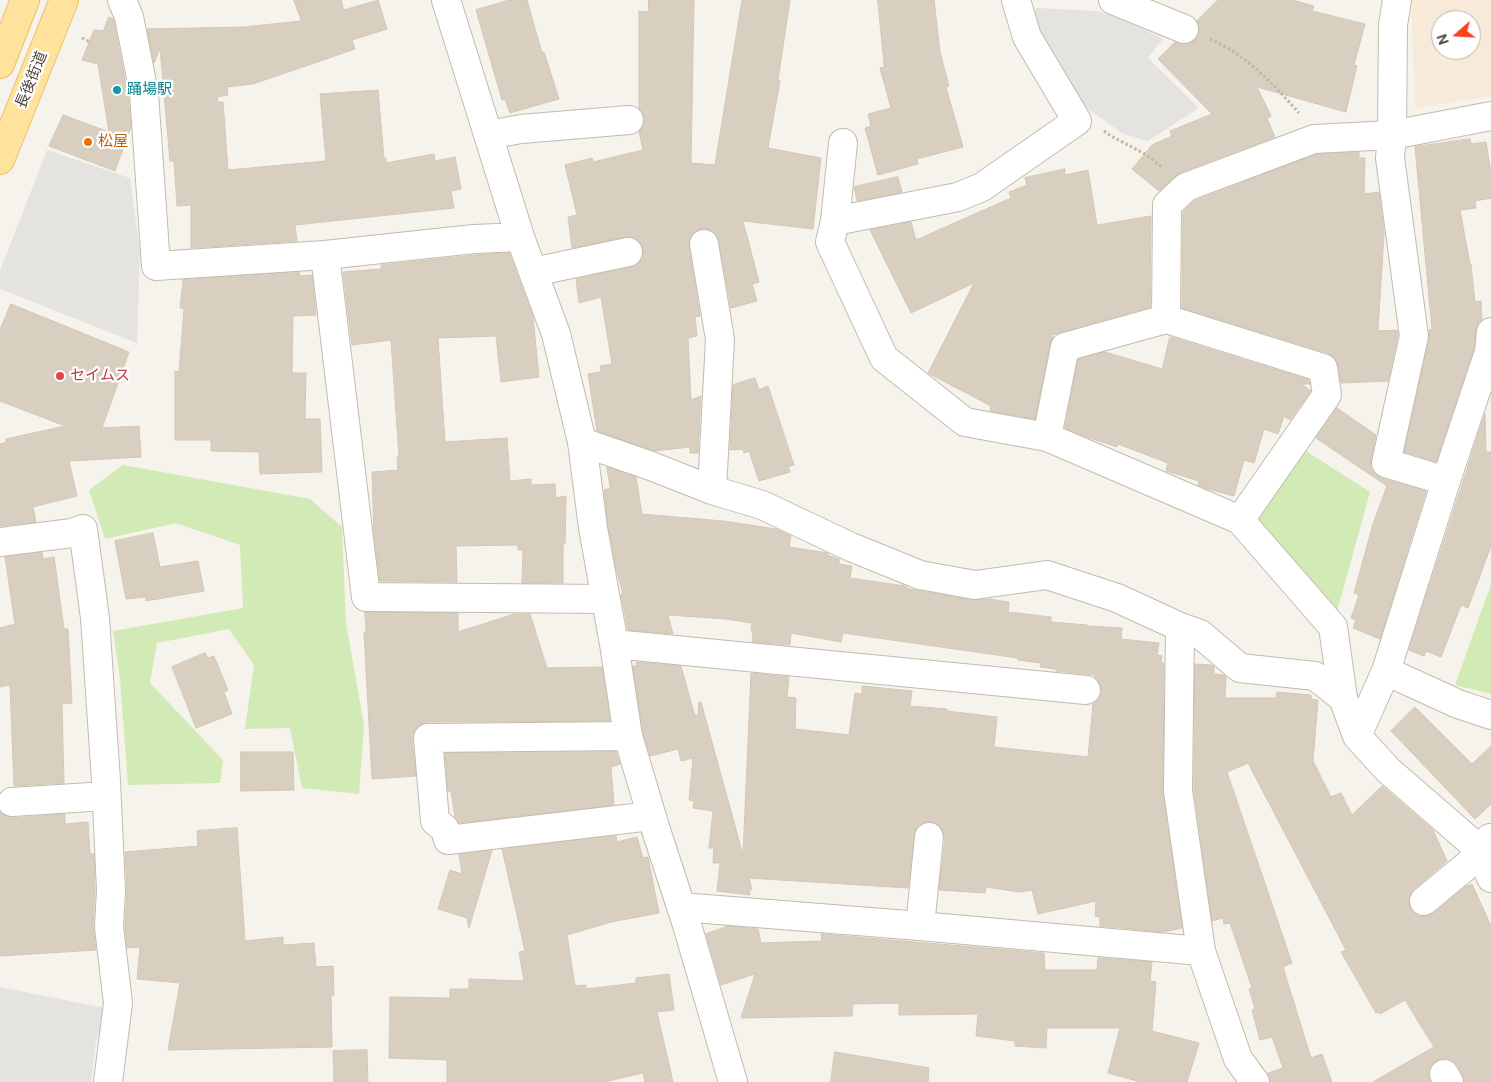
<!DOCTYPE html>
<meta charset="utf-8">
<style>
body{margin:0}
#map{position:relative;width:1491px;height:1082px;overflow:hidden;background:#f6f3ec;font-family:"DM Sans",sans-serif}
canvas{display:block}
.north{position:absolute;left:1431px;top:10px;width:50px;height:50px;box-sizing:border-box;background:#fff;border:1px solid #b7b4b0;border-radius:50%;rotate:251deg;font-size:14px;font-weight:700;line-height:20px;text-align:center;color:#4b4439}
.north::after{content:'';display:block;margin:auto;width:18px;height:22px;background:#fc3f1d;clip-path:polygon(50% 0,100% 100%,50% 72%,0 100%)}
</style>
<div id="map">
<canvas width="1491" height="1082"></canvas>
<div class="north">N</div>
</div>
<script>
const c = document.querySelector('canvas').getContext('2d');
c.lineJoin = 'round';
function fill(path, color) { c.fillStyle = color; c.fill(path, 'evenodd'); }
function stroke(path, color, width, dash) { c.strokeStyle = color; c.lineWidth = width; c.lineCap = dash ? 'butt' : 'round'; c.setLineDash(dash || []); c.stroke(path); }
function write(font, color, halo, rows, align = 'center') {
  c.font = font + ' "DM Sans","Noto Sans JP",sans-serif'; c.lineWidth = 4.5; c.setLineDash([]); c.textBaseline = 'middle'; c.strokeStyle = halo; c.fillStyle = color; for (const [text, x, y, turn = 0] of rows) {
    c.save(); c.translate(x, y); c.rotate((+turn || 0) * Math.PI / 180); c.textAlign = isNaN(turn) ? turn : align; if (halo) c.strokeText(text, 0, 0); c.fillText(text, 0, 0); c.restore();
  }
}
const commercial = new Path2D(`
 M 1411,0 L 1491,0 L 1491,96 L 1415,108 ZM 1441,20 L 1471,20 L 1471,50 L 1441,50 Z`);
const green = new Path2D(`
 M 1303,449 L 1370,492 L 1336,615 L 1254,519 Z
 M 123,465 L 310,499 L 342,527 L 346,623 L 364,725 L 359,794 L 302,788 L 290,728 L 245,729 L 254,665 L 229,629 L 157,643 L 150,683 L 223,760 L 220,783 L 128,785 L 120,679 L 113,631 L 243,608 L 240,545 L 176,523 L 105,539 L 89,490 Z
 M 1491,584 L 1491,694 L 1455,685 Z`);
const parking = new Path2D(`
 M 1037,8 L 1097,11 L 1128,22 L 1163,39 L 1148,58 L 1199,108 L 1148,141 L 1123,134 L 1069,95 L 1031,16 Z
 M 47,150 L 130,178 L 140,252 L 137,343 L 0,289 L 0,271 Z
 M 0,987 L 110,1009 L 96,1041 L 91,1082 L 0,1082 Z`);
const building = new Path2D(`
 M 294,0 L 341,0 L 344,10 L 378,0 L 387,29 L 352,40 L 355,49 L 253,84 L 227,87 L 228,95 L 217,97 L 218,102 L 223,102 L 228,170 L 326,161 L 320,94 L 378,90 L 384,159 L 386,158 L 386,163 L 434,154 L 435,161 L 455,157 L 461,189 L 451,191 L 454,208 L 295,225 L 297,241 L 191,248 L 191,205 L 177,206 L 174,161 L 170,161 L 160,48 L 154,63 L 147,29 L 244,27 L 301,21 Z
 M 510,0 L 527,0 L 542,53 L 544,52 L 559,99 L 510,113 L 505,99 L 502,100 L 476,10 Z
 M 649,0 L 694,0 L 691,163 L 715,165 L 742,0 L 790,0 L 778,80 L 780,81 L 768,148 L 821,158 L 813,229 L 743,221 L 759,282 L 752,284 L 757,301 L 731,308 L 719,241 L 716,234 L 710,230 L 702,229 L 694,232 L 690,238 L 689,247 L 700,316 L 695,317 L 697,336 L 688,338 L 691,400 L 701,396 L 698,453 L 690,453 L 690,447 L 654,451 L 597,431 L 588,374 L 601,372 L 600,366 L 612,364 L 601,297 L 579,303 L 576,279 L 632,267 L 639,263 L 643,257 L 643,249 L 639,241 L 633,237 L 625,237 L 572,248 L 568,217 L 577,215 L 565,165 L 592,158 L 593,162 L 643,150 L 639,132 L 643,126 L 645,119 L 642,112 L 639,108 L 639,11 L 648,12 Z
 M 878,0 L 934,0 L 940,52 L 949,86 L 946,87 L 963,147 L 917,159 L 918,164 L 878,175 L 865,128 L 871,126 L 868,114 L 891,108 L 880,68 L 884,67 Z
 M 1218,0 L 1292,0 L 1314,6 L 1312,11 L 1365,24 L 1354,65 L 1357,66 L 1346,112 L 1257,87 L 1271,116 L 1267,118 L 1275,137 L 1181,172 L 1159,191 L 1132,169 L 1152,145 L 1172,136 L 1170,131 L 1212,114 L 1158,59 L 1175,42 L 1186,44 L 1194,41 L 1199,34 L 1199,27 L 1197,21 Z
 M 109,17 L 113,19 L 114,22 L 128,95 L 131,127 L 115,171 L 49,146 L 63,115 L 109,132 L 98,64 L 82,60 L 94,30 L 103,31 Z
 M 1470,139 L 1471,144 L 1486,142 L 1491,173 L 1491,198 L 1475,201 L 1476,208 L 1460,210 L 1470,264 L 1471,264 L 1475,302 L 1481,301 L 1482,320 L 1478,323 L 1476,330 L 1474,349 L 1436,462 L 1404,452 L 1429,339 L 1429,330 L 1432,329 L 1415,147 Z
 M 1359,152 L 1359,158 L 1365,158 L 1364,194 L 1379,192 L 1384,233 L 1378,331 L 1397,330 L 1398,335 L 1388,381 L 1341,383 L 1338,365 L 1334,358 L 1328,353 L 1182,308 L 1183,212 L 1194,201 L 1317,154 Z
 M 1065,169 L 1065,175 L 1088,170 L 1097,225 L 1151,216 L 1150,307 L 1048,336 L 1053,337 L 1050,344 L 1035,419 L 990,411 L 991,406 L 928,373 L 974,283 L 911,313 L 870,230 L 911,222 L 916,240 L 1011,198 L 1009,192 L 1027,185 L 1025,178 Z
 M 898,177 L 902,192 L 857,201 L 854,187 Z
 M 509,253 L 533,317 L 539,377 L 501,382 L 496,336 L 438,338 L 445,442 L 507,438 L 510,481 L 531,479 L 531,485 L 555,484 L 556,498 L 566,496 L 565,544 L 563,544 L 563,583 L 522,583 L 523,550 L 518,550 L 518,545 L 456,546 L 457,582 L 380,581 L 374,535 L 372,472 L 398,470 L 397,457 L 399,457 L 391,340 L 352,345 L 343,272 L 381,269 L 381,265 L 475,255 Z
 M 299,272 L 300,276 L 312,275 L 316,315 L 293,316 L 292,373 L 306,373 L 305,419 L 320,419 L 322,472 L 260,474 L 259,452 L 211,451 L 211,440 L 175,440 L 175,371 L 179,372 L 184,309 L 180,308 L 183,280 Z
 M 11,304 L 129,352 L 102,428 L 139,426 L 141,457 L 69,461 L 77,496 L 33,507 L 36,522 L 0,526 L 0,444 L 6,442 L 6,439 L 65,426 L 0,401 L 0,330 Z
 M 1170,337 L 1309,380 L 1310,384 L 1301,384 L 1311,391 L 1290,420 L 1284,416 L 1278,434 L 1264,429 L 1254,463 L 1244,460 L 1234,496 L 1208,489 L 1198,485 L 1199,481 L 1166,471 L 1168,463 L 1118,444 L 1117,447 L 1084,436 L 1065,428 L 1078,359 L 1105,352 L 1162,369 Z
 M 755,378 L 759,390 L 768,386 L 794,465 L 788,467 L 790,472 L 759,481 L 749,451 L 744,453 L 743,449 L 730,450 L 733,385 Z
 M 1337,408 L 1376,435 L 1371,460 L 1371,468 L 1375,474 L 1382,478 L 1426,491 L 1380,639 L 1353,628 L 1356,620 L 1351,618 L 1359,595 L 1354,593 L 1373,524 L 1387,486 L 1316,438 Z
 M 1485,414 L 1486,452 L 1491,452 L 1491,546 L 1468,608 L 1461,605 L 1441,657 L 1426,651 L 1424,656 L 1409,650 Z
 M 607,467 L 636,477 L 642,514 L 723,521 L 776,529 L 791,536 L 789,547 L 828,553 L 827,555 L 839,559 L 839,564 L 852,566 L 850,578 L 905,586 L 909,589 L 972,600 L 989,599 L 1009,602 L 1008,612 L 1051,617 L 1051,622 L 1087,625 L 1087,626 L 1122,628 L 1121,639 L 1159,643 L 1157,655 L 1162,656 L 1161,663 L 1164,663 L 1163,793 L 1182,928 L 1163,932 L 1100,926 L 1100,917 L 1095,916 L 1096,901 L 1038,914 L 1032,890 L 1019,892 L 986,887 L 985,893 L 939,890 L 945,838 L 943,831 L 938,825 L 930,821 L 922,823 L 916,828 L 914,835 L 908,888 L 749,878 L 752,890 L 749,889 L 750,895 L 717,891 L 720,863 L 713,863 L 714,848 L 709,848 L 713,811 L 693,808 L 694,801 L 689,800 L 693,758 L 681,761 L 678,749 L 650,756 L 643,733 L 633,666 L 637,666 L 636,662 L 681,666 L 695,716 L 698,715 L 699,702 L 701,702 L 743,855 L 751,673 L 789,677 L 787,697 L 796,698 L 795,729 L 849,735 L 855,693 L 862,694 L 862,686 L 912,691 L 910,706 L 947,709 L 947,711 L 997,717 L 994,747 L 1088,757 L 1093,704 L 1099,699 L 1102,691 L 1100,684 L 1095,677 L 1095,675 L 1056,671 L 1056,669 L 1040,667 L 1041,663 L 1018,660 L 1018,658 L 843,633 L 841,642 L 791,633 L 790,645 L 752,642 L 753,631 L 751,631 L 752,623 L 726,619 L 668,615 L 673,634 L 628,630 L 621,594 L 623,594 L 616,568 L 608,526 L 604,490 L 610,488 Z
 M 153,533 L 160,567 L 198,561 L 204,591 L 146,601 L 146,597 L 126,599 L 115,541 Z
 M 42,552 L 43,559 L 54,557 L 64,629 L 68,629 L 72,703 L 62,704 L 64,783 L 14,786 L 10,685 L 0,687 L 0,628 L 15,624 L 5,557 Z
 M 365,612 L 458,613 L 458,632 L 514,614 L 530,614 L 547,668 L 602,667 L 610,721 L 427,722 L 419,725 L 414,731 L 412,739 L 416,776 L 372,779 L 364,632 L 366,632 Z
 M 205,653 L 208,658 L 214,656 L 228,690 L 224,692 L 232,714 L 196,728 L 172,667 Z
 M 1195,664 L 1212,665 L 1214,667 L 1214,674 L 1224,675 L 1226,677 L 1225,698 L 1276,698 L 1277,692 L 1311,695 L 1311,699 L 1318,700 L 1313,761 L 1331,797 L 1341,793 L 1352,815 L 1382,786 L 1433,830 L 1447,861 L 1414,889 L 1410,895 L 1409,903 L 1412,911 L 1419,916 L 1427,916 L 1434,913 L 1465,887 L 1472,884 L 1491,926 L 1491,1082 L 1465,1082 L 1462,1074 L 1457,1065 L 1452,1060 L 1444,1058 L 1436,1061 L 1430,1066 L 1428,1074 L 1431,1082 L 1373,1082 L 1434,1047 L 1405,1000 L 1380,1014 L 1379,1012 L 1376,1013 L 1341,952 L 1346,950 L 1248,763 L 1227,772 L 1292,963 L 1283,967 L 1311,1058 L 1322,1054 L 1332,1082 L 1270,1082 L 1268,1073 L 1283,1068 L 1272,1037 L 1260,1040 L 1252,1010 L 1255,1009 L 1249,989 L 1252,988 L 1230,923 L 1224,924 L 1223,918 L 1212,921 L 1194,790 Z
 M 1415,707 L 1472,764 L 1491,746 L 1491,804 L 1475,819 L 1391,731 Z
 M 241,752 L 293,752 L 294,790 L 241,791 Z
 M 616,752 L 620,764 L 611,767 L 614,805 L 459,823 L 455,817 L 451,791 L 448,792 L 445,753 Z
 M 0,812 L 6,816 L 13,818 L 65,814 L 65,824 L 88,822 L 90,854 L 94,854 L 95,890 L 93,926 L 96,950 L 0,956 Z
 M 237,828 L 245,941 L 283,937 L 283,945 L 314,943 L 316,967 L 333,966 L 334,995 L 331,995 L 332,1047 L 168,1050 L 180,983 L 137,979 L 140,947 L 127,948 L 125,926 L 127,889 L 125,852 L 198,846 L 197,831 Z
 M 616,836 L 617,842 L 637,837 L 643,858 L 648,857 L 659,913 L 611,922 L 567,935 L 575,986 L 586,985 L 586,989 L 636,983 L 636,978 L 669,974 L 674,1010 L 657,1012 L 673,1082 L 645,1082 L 643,1073 L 604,1082 L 447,1082 L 447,1060 L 389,1058 L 390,997 L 450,998 L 450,989 L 469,989 L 469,979 L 524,981 L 519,952 L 525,951 L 502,849 Z
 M 492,850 L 478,898 L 469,928 L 467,918 L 438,909 L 450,870 L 462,874 L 459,854 Z
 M 729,926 L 758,929 L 761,943 L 822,941 L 821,934 L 1044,953 L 1045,970 L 1097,970 L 1098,958 L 1152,962 L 1150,981 L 1156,982 L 1152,1031 L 1199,1043 L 1187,1082 L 1141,1082 L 1108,1073 L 1120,1028 L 1047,1028 L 1046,1048 L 1015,1046 L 1015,1041 L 976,1036 L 978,1014 L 899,1015 L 899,1003 L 853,1004 L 852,1016 L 741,1018 L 755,974 L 721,985 L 706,934 Z
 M 367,1050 L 368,1082 L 334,1082 L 333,1051 Z
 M 835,1052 L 929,1068 L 928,1082 L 831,1082 Z`);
const path = new Path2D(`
 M 82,38 L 90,42
 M 1210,39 C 1247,55 1273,84 1299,113
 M 1104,131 L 1111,136 L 1145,154 L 1162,167`);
const minor = new Path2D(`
 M 122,0 L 129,17 L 144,93 L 156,266 L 325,255 L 474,239 L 520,237
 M 446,0 L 520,237 L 556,334 L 582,442 L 593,528 L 614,644 L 628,736 L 655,827 L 687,925 L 733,1082
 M 1113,0 L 1184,29
 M 1397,0 L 1393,25 L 1392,135 L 1491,116
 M 488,135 L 521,129 L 629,120
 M 843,143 L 835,221 L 830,242 L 884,358 L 965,422 L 1047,437
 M 835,221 L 958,197 L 982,187 L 1077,121 L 1027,37 L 1016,0
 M 704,244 L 720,339 L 712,490
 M 325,255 L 366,597 L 606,599
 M 533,272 L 628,252
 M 1166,319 L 1065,347 L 1047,437 L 1240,520
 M 582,442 L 651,466 L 712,490 L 762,505 L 851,547 L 920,575 L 975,585 L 1047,575 L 1117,598 L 1180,627 L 1200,634 L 1240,668 L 1315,676 L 1343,698
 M 1446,481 L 1386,463 L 1414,336 L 1390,158 L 1392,135 L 1314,139 L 1186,187 L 1167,205 L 1166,319 L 1323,368 L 1327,395 L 1240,520 L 1333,627 L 1343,698 L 1357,736 L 1388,770 L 1479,849 L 1491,878
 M 0,542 L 72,533 L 83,529 L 95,618 L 106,781 L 111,890 L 109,927 L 118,1003 L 108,1082
 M 1180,627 L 1178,791 L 1201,951 L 1238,1059 L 1255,1082
 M 614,644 L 1086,690
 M 1386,671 L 1458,704 L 1491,715
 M 628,736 L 428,738 L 435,821 L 445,829 L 448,840 L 651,816
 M 1357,736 L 1386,671 L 1446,481 L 1489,352 L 1491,332
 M 12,802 L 106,796
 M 1424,901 L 1470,863 L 1479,849 L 1490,838
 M 681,907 L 920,926 L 1201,951
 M 920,926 L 929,837
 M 1444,1074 L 1449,1082`);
const major = new Path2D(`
 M 0,64 L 25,0
 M 0,160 L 64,0`);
const markers = [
 [117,90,5,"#0f9aa8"],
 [88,142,5,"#e8710a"],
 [60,376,5,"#e0444e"]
];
const streetNames = [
 ["長後街道",32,80,-68]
];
const cultureNames = [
 ["踊場駅",127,90]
];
const foodNames = [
 ["松屋",98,142]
];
const healthNames = [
 ["セイムス",70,376]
];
fill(commercial, '#f7ead8');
fill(green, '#d2eab5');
fill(parking, '#e5e3e0');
fill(building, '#d8cfc1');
stroke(building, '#d3c7b4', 1);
stroke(minor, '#c2bbae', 30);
stroke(major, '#e6c16a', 30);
stroke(path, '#c4b79f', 3, [2.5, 2.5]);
stroke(minor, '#fff', 28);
stroke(major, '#ffe39c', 28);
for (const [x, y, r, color] of markers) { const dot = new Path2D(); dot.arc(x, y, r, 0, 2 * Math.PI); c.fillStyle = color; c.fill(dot); stroke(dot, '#fff', 2); }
write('15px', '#4b4439', '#fff', streetNames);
write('15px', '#0d838f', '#fff', cultureNames, 'left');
write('15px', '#c56008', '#fff', foodNames, 'left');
write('15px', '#be3a42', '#fff', healthNames, 'left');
</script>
